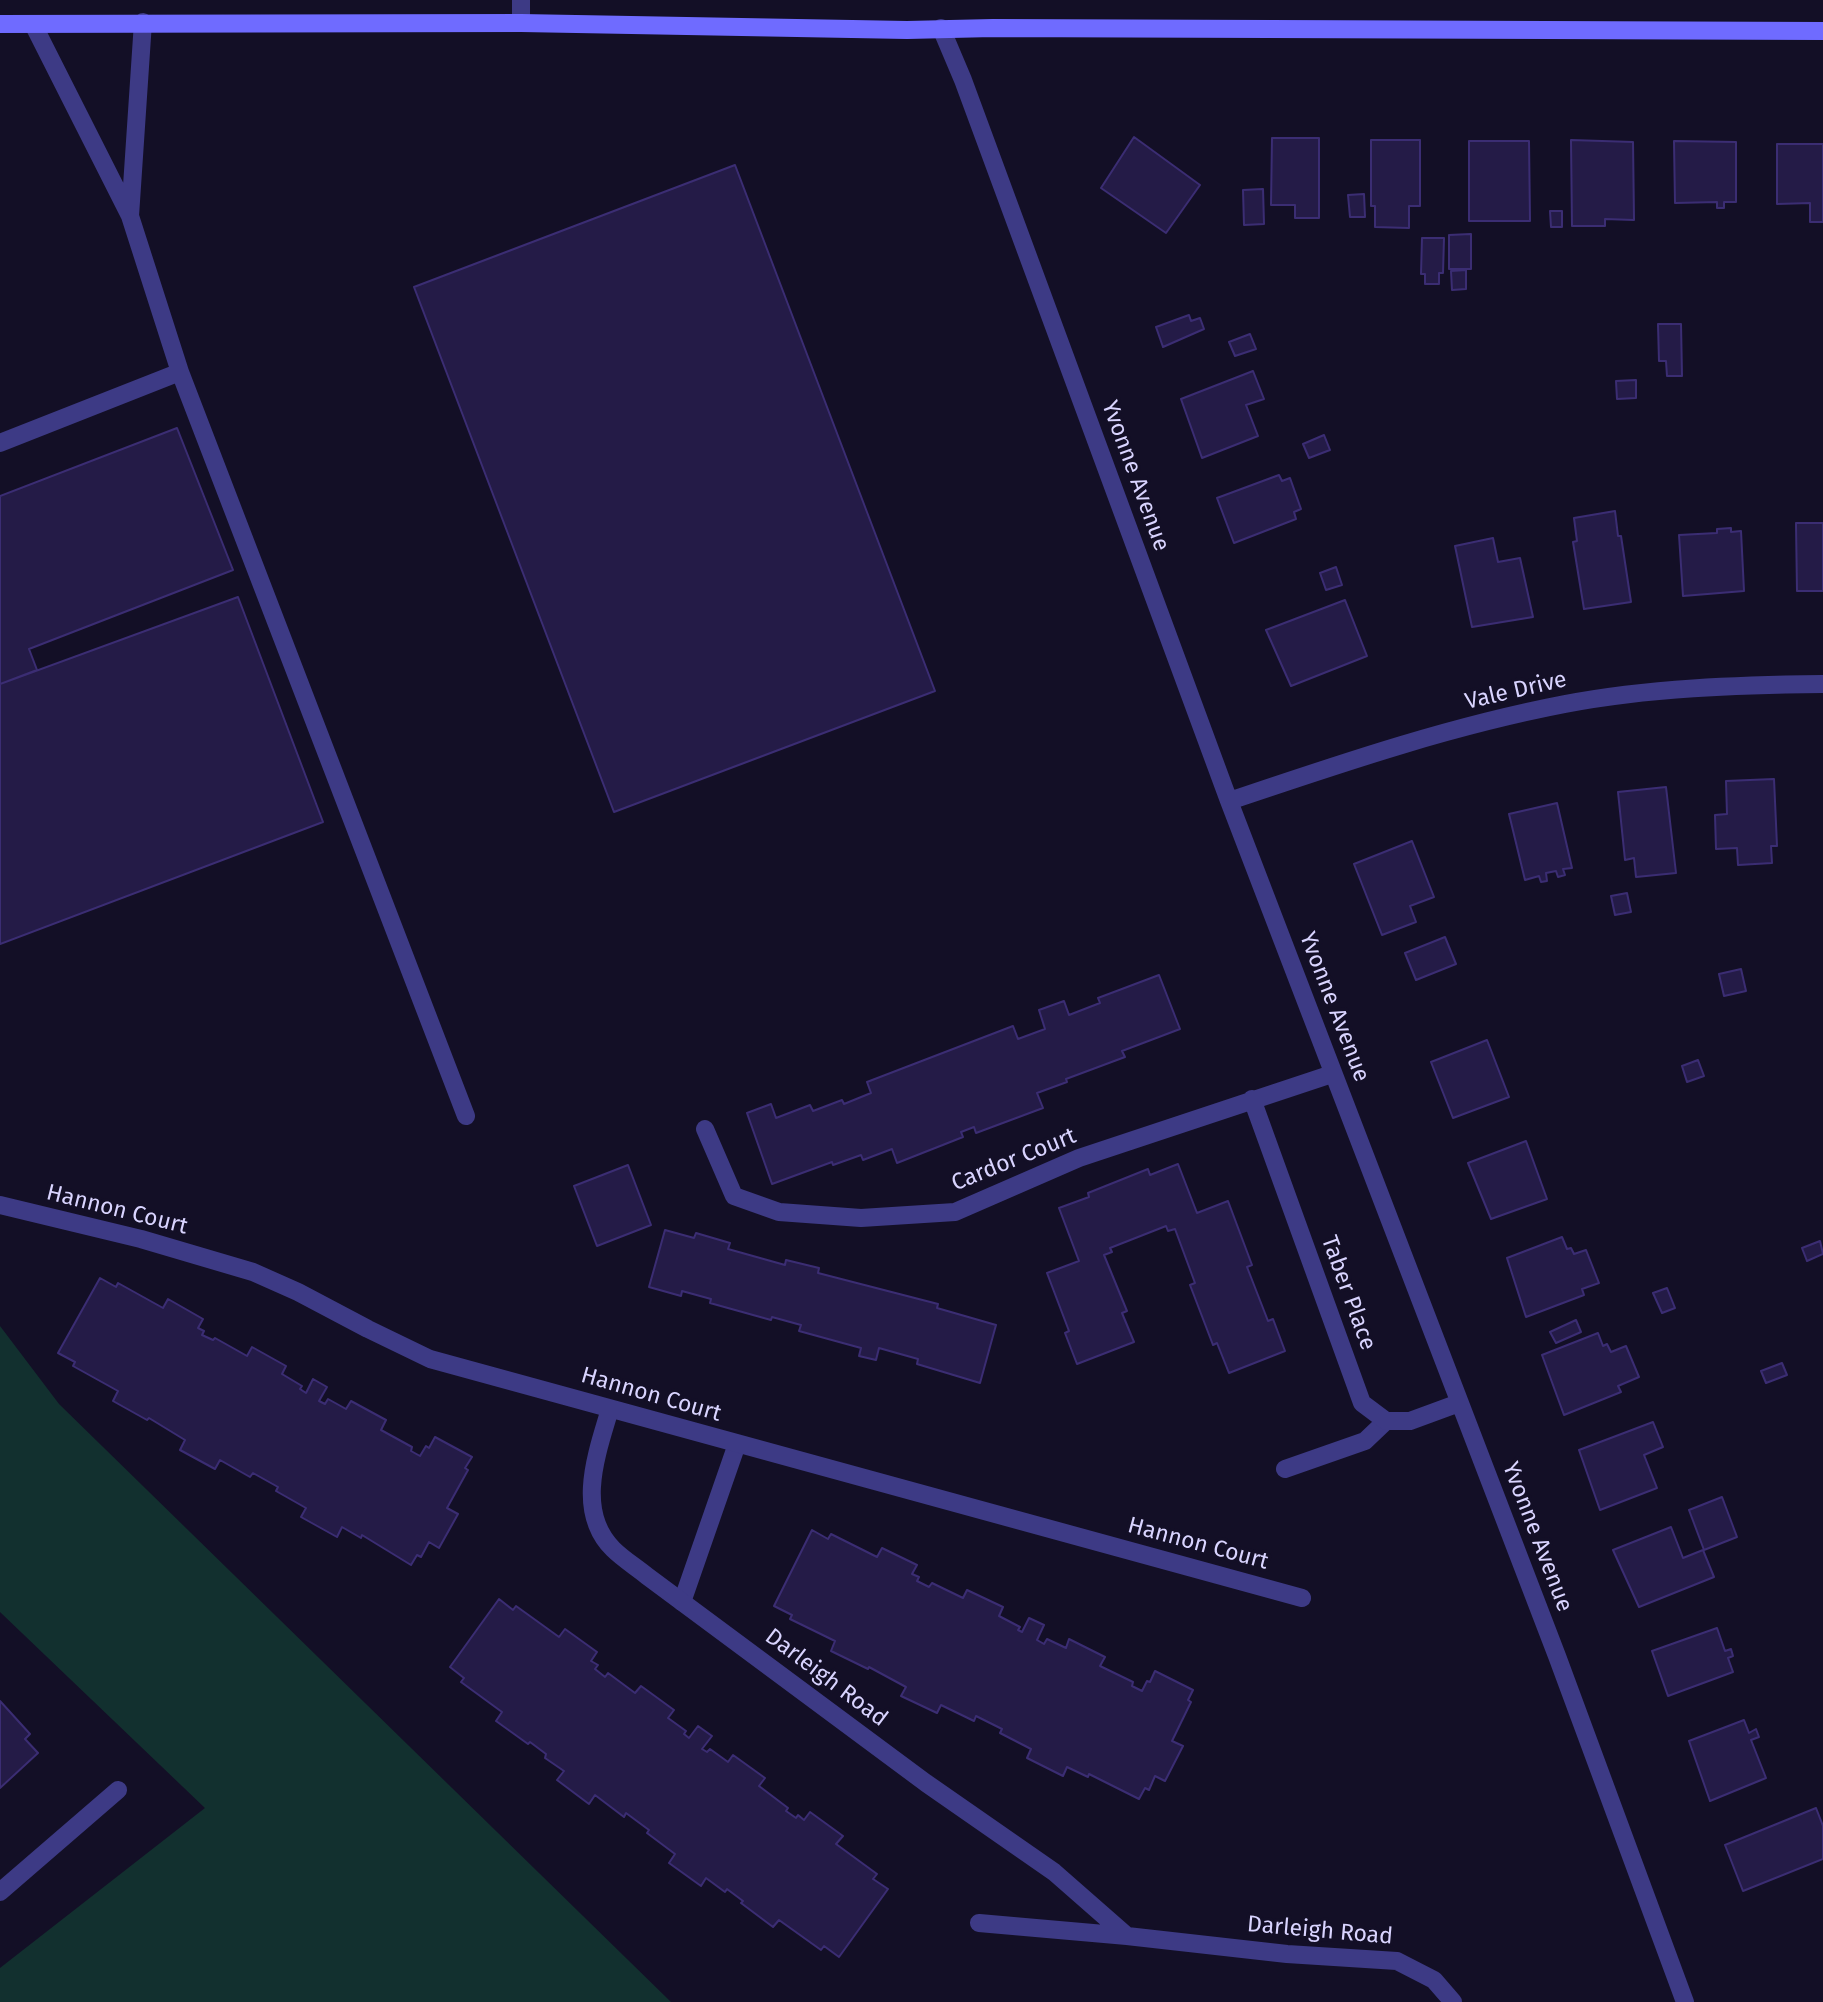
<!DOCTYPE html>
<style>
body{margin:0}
canvas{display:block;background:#130f26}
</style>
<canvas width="1823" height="2002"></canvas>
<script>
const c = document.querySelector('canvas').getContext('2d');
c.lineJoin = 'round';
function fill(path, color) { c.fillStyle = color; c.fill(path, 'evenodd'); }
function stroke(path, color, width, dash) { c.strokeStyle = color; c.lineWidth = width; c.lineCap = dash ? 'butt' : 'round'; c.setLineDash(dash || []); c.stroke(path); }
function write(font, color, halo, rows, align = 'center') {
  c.font = font + ' "Fira Sans",sans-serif'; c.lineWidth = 7; c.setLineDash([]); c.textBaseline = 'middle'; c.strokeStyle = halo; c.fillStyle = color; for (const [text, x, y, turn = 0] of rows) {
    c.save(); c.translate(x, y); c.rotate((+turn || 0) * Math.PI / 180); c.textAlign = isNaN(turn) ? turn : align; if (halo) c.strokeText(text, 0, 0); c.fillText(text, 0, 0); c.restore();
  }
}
const green = new Path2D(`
 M 0,1326 L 59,1404 L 671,2002 L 0,2002 L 0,1968 L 205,1808 L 0,1612 Z`);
const building = new Path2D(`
 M 1134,137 L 1200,185 L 1166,233 L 1101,188 Z
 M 1272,138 L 1319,138 L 1319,218 L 1295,218 L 1295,205 L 1271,205 Z
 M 1371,140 L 1420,140 L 1420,206 L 1409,206 L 1409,228 L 1375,227 L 1375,206 L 1371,206 Z
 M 1571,140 L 1633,142 L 1634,220 L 1605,219 L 1605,226 L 1572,226 Z
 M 1469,141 L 1529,141 L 1530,221 L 1469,221 Z
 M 1674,141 L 1736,142 L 1736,202 L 1724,202 L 1724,208 L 1717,208 L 1717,202 L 1675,203 Z
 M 1777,144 L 1823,144 L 1823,222 L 1810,222 L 1810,203 L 1777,204 Z
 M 735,165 L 935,691 L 614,812 L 414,287 Z
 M 1263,189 L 1264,224 L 1244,225 L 1243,190 Z
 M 1364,194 L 1365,217 L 1350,217 L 1348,195 Z
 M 1550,211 L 1562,211 L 1562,227 L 1551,227 Z
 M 1471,234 L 1471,269 L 1449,269 L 1449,235 Z
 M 1422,238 L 1444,238 L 1443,273 L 1439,273 L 1439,284 L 1425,284 L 1425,274 L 1421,274 Z
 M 1466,270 L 1466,289 L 1452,290 L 1451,271 Z
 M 1189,315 L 1191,321 L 1200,318 L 1204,329 L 1163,347 L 1156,327 Z
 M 1658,324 L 1681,324 L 1682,376 L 1667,376 L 1666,361 L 1659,361 Z
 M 1250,334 L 1256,349 L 1235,356 L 1229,342 Z
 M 1253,371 L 1264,399 L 1246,405 L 1258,436 L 1202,458 L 1181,399 Z
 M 1636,380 L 1636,398 L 1617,399 L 1616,381 Z
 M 177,428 L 233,570 L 29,649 L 37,670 L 0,684 L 0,496 Z
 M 1324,435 L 1330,450 L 1309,458 L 1303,444 Z
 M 1279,475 L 1282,481 L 1290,478 L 1301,509 L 1294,512 L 1296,519 L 1234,543 L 1217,498 Z
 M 1615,511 L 1618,536 L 1621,536 L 1631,602 L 1584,609 L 1573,542 L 1577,541 L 1574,518 Z
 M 1796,523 L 1823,523 L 1823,591 L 1797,591 Z
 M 1731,528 L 1731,532 L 1741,531 L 1744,591 L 1683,596 L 1679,535 L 1717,533 L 1717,529 Z
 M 1493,538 L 1498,562 L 1520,558 L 1533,617 L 1472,627 L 1455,546 Z
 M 1336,567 L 1342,585 L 1326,590 L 1320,573 Z
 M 238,597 L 323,822 L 0,944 L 0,684 Z
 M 1345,600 L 1367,656 L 1291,686 L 1266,630 Z
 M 1774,779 L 1777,846 L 1771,846 L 1772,863 L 1738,865 L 1737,848 L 1716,849 L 1715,815 L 1727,814 L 1726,781 Z
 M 1666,787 L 1676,873 L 1636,877 L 1634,858 L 1625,860 L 1618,792 Z
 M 1557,803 L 1572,868 L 1563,869 L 1565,875 L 1558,877 L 1556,871 L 1546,873 L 1547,881 L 1541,882 L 1539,876 L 1525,880 L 1509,814 Z
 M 1412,841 L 1434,897 L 1410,906 L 1416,922 L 1382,935 L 1354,864 Z
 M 1627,893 L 1631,912 L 1615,915 L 1611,896 Z
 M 1445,937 L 1456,964 L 1416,980 L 1405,953 Z
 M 1741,969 L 1746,991 L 1724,996 L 1719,974 Z
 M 1159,975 L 1180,1029 L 1122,1051 L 1125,1057 L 1066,1079 L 1067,1082 L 1037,1093 L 1043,1108 L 976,1133 L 974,1127 L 961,1132 L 963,1137 L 897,1163 L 892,1149 L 863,1160 L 861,1155 L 833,1165 L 832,1162 L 772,1184 L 747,1113 L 771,1104 L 776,1118 L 810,1105 L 813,1111 L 842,1100 L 844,1104 L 871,1093 L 867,1082 L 1013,1026 L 1018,1039 L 1045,1029 L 1039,1010 L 1064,1001 L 1069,1015 L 1100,1003 L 1098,998 Z
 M 1487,1040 L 1509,1097 L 1453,1118 L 1431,1062 Z
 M 1698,1060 L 1704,1076 L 1687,1082 L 1682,1066 Z
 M 1526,1141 L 1547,1199 L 1491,1219 L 1468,1163 Z
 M 1178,1164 L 1197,1213 L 1228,1201 L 1252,1265 L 1247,1267 L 1268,1321 L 1273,1319 L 1285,1351 L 1229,1373 L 1217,1343 L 1213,1345 L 1190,1285 L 1195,1283 L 1175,1229 L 1168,1231 L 1166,1226 L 1110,1248 L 1112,1252 L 1104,1255 L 1127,1311 L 1122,1313 L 1134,1342 L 1077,1364 L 1065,1333 L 1069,1331 L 1047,1273 L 1079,1261 L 1059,1208 L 1089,1197 L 1088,1193 L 1148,1169 L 1150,1175 Z
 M 628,1165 L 651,1225 L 597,1246 L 574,1186 Z
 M 665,1230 L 694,1238 L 696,1233 L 730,1243 L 728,1249 L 785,1265 L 786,1260 L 819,1268 L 818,1273 L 938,1304 L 937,1308 L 996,1325 L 980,1383 L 917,1364 L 918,1359 L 879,1348 L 876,1360 L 859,1356 L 861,1348 L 799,1331 L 801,1325 L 772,1317 L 771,1320 L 710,1303 L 711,1299 L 682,1291 L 681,1296 L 649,1287 Z
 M 1562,1237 L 1567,1249 L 1571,1248 L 1574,1254 L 1586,1250 L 1599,1283 L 1582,1289 L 1584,1295 L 1526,1317 L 1507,1258 Z
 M 1820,1241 L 1823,1254 L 1807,1261 L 1802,1248 Z
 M 100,1278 L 116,1287 L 118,1283 L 163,1308 L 168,1299 L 203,1319 L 198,1328 L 204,1331 L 202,1335 L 213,1340 L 215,1338 L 247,1356 L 252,1347 L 286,1366 L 282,1374 L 302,1386 L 300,1389 L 306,1393 L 313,1379 L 327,1387 L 319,1401 L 325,1404 L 328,1399 L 346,1409 L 351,1401 L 386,1420 L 381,1430 L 412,1447 L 411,1451 L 420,1456 L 426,1446 L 429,1448 L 435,1437 L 472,1457 L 465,1468 L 468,1470 L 447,1508 L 458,1514 L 439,1548 L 429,1542 L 421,1557 L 417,1555 L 411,1565 L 362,1535 L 361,1538 L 342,1527 L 337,1537 L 301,1517 L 306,1508 L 276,1491 L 278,1487 L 253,1473 L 250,1477 L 220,1460 L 215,1469 L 180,1450 L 185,1440 L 149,1418 L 147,1420 L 113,1401 L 118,1391 L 73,1366 L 75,1362 L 58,1353 Z
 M 1667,1288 L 1675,1308 L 1662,1313 L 1653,1293 Z
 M 1576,1320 L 1581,1332 L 1556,1343 L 1550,1332 Z
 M 1598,1333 L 1603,1346 L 1607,1344 L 1611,1352 L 1626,1346 L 1639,1377 L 1618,1386 L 1621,1392 L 1564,1415 L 1542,1355 Z
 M 1782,1363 L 1787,1375 L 1766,1383 L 1761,1371 Z
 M 1653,1422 L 1663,1447 L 1644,1455 L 1657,1488 L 1600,1510 L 1579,1450 Z
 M 1722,1497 L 1737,1537 L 1704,1550 L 1689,1510 Z
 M 1671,1527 L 1683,1558 L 1703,1550 L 1714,1577 L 1639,1607 L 1613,1550 Z
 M 812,1530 L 828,1539 L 831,1534 L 877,1557 L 882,1548 L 917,1565 L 912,1574 L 919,1577 L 917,1581 L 929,1587 L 932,1583 L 963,1598 L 967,1590 L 1003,1607 L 999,1616 L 1020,1627 L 1018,1630 L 1022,1632 L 1029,1618 L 1044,1625 L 1037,1640 L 1044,1644 L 1047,1639 L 1066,1648 L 1069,1639 L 1105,1657 L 1100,1666 L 1133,1682 L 1132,1686 L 1142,1691 L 1147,1681 L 1150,1682 L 1155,1671 L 1193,1690 L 1188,1700 L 1191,1702 L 1172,1741 L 1183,1746 L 1165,1781 L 1155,1776 L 1149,1790 L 1145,1788 L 1139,1799 L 1089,1774 L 1088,1777 L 1067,1767 L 1063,1776 L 1027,1758 L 1031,1749 L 1000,1733 L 1002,1729 L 976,1716 L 974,1721 L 941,1705 L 937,1713 L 901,1696 L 906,1687 L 869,1667 L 868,1669 L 831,1651 L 835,1641 L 790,1619 L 792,1615 L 774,1606 Z
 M 499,1599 L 513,1610 L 516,1606 L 559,1637 L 565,1629 L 597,1652 L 591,1661 L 598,1665 L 595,1669 L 605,1677 L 608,1673 L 635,1693 L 641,1686 L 674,1710 L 668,1718 L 686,1731 L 684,1734 L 689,1738 L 698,1726 L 712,1736 L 702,1749 L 707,1752 L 710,1749 L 728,1762 L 733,1755 L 765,1778 L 759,1786 L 788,1808 L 786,1811 L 796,1818 L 798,1815 L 804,1820 L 810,1812 L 843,1836 L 836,1844 L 877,1874 L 873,1879 L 888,1889 L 839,1957 L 824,1946 L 821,1950 L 779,1920 L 773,1927 L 741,1903 L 743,1901 L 727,1889 L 725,1892 L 706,1878 L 701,1886 L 669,1863 L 675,1854 L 647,1833 L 649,1830 L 626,1813 L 624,1817 L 595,1795 L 589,1804 L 557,1780 L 564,1771 L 545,1758 L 546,1754 L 530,1742 L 528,1744 L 496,1721 L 502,1712 L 461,1682 L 464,1678 L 450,1667 Z
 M 1717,1628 L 1725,1651 L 1731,1649 L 1733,1656 L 1728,1658 L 1733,1672 L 1668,1696 L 1652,1651 Z
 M 0,1701 L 30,1734 L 25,1739 L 38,1753 L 0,1788 Z
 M 1744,1720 L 1749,1733 L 1756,1729 L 1759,1737 L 1751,1740 L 1766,1778 L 1710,1801 L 1689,1741 Z
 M 1816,1808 L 1823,1826 L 1823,1859 L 1743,1891 L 1725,1845 Z`);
const lane = new Path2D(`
 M 521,23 L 521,0
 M 130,216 L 143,22
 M 180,372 L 466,1116
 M 0,443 L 180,372 L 130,216 L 33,24
 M 1285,1469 L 1365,1441 L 1386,1421
 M 682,1602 L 737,1444`);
const street = new Path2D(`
 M 941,28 L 963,80 L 1229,801 L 1557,1656 L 1685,2002
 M 1229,801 C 1339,764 1450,726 1565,704 C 1649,688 1737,685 1823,684
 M 1252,1099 L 1362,1403 L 1386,1421 L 1410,1421 L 1459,1403
 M 705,1129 L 734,1196 L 779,1212 L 861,1218 L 955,1212 L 1079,1158 L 1332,1074
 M 0,1205 L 141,1239 L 253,1272 L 298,1292 L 368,1329 L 430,1359 L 1302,1598
 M 610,1409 C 597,1453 575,1511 613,1549 C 623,1559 636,1567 647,1576 L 926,1783 L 1054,1872 L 1127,1936 L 1287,1954 L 1397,1961 L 1434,1980 L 1453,2002
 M 0,1892 L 118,1790
 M 979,1923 L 1127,1936`);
const secondary = new Path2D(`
 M 0,24 L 521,23 L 907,30 L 993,28 L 1823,31`);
const streetNames = [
 ["Yvonne Avenue",1135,476,70],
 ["Vale Drive",1516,691,-13],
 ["Yvonne Avenue",1334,1007,69],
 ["Cardor Court",1014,1160,-22],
 ["Hannon Court",117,1210,14],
 ["Taber Place",1348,1293,70],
 ["Hannon Court",651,1395,16],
 ["Yvonne Avenue",1537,1537,69],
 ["Hannon Court",1198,1544,15],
 ["Darleigh Road",826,1678,37],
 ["Darleigh Road",1320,1931,5]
];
fill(green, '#12302f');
fill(building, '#241b47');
stroke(building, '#3b2d73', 2);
stroke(lane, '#3d3a85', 18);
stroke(street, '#3d3a85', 18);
stroke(secondary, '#6f6bff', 18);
write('23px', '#d9d4ff', '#130f26', streetNames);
</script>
